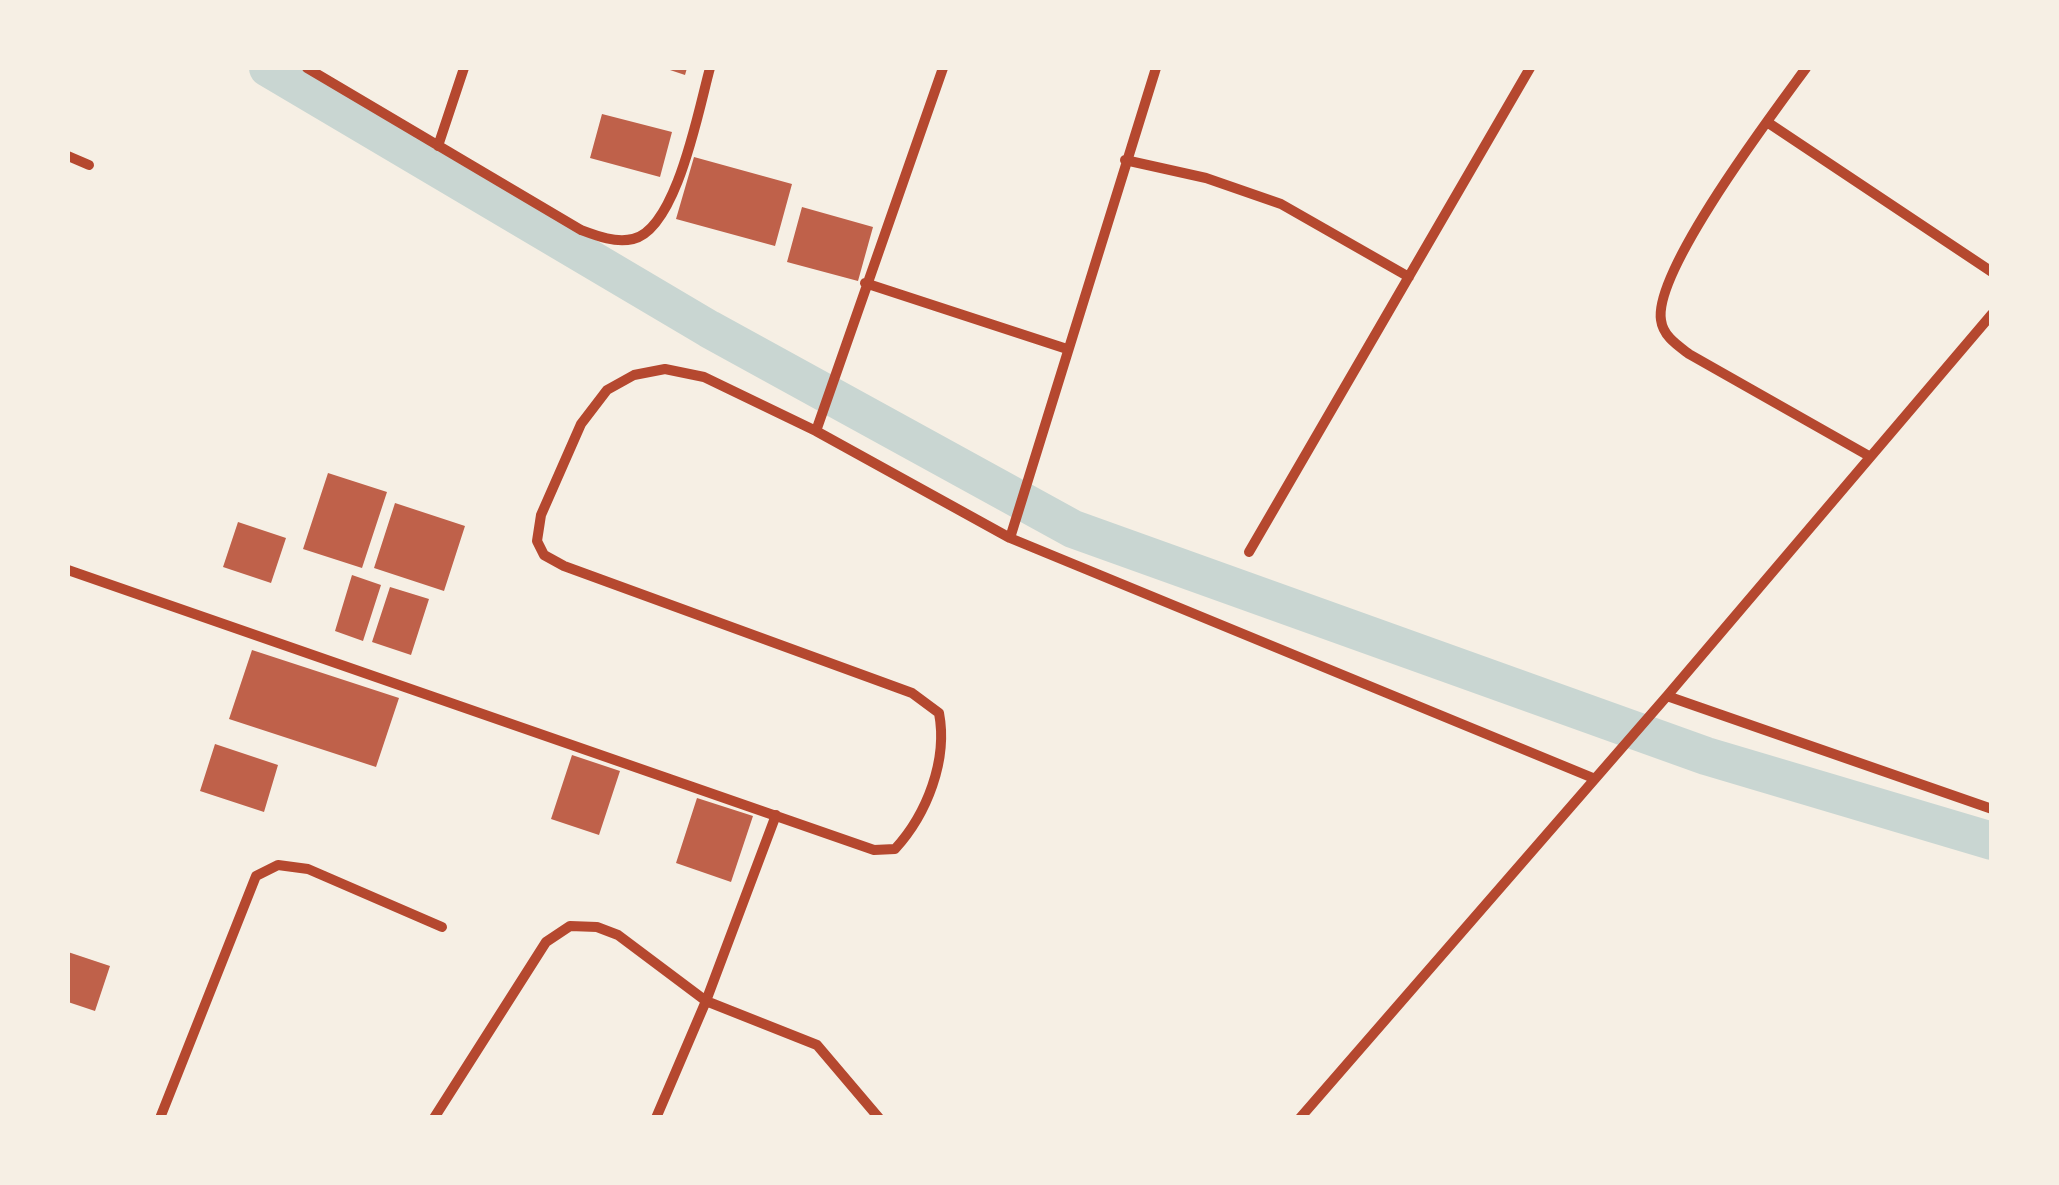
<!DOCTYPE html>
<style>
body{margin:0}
#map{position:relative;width:2059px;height:1185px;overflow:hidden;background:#f6efe4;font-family:Lato,sans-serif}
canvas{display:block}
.frame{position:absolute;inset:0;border:70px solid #f6efe4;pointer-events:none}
</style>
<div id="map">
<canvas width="2059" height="1185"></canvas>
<div class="frame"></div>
</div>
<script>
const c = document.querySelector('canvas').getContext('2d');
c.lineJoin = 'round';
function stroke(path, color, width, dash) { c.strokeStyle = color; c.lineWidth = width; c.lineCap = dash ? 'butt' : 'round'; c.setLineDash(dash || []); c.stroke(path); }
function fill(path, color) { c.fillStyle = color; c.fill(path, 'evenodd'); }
const canal = new Path2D(`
 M 268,68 L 709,329 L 1073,529 L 1706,756 L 1992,841`);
const building = new Path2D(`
 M 664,68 L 687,68 L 685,75 Z
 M 602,114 L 672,132 L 660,177 L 590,158 Z
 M 694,157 L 792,184 L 775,246 L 676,219 Z
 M 802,207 L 873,227 L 858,281 L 787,262 Z
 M 328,473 L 387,492 L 362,568 L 303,549 Z
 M 395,503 L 465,526 L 444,591 L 374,568 Z
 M 238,522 L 286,538 L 271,583 L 223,567 Z
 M 352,575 L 381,585 L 363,641 L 335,631 Z
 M 390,587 L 429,599 L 411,655 L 372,642 Z
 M 252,650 L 399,698 L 376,767 L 229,719 Z
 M 215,744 L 278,765 L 264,812 L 200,791 Z
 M 572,755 L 620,771 L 599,835 L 551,819 Z
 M 697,798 L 753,816 L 731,882 L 676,863 Z
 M 68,952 L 110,966 L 95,1011 L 68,1002 Z`);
const minor = new Path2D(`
 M 307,68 L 581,230 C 597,236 615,243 633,239 C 677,229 699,107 710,68
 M 1806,68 C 1774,112 1653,271 1661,320 C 1663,336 1677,345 1689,354 L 1869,456
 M 1767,122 L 1992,272
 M 438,146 L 464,68
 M 68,156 L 89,165
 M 1125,160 L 1206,178 L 1281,204 L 1409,277
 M 865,283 L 1067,349
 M 816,431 L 943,68
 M 1010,538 L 1156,68
 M 1249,552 L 1530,68
 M 68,570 L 874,850 L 895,849 C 927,814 948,760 939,713 L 912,693 L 564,566 L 544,555 L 537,541 L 541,515 L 581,424 L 607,390 L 634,375 L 665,369 L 704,377 L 816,431 L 1010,538 L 1593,778
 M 1667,696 L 1992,809
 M 160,1118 L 256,876 L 278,865 L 308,869 L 442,927
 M 434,1118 L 546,942 L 570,926 L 597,927 L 618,935 L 706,1001 L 817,1045 L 879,1118
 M 656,1118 L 706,1001 L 776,815
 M 1300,1118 L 1667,696 L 1992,314`);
stroke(canal, '#c9d6d2', 38);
fill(building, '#bf614a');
stroke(minor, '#b5482f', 10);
</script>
